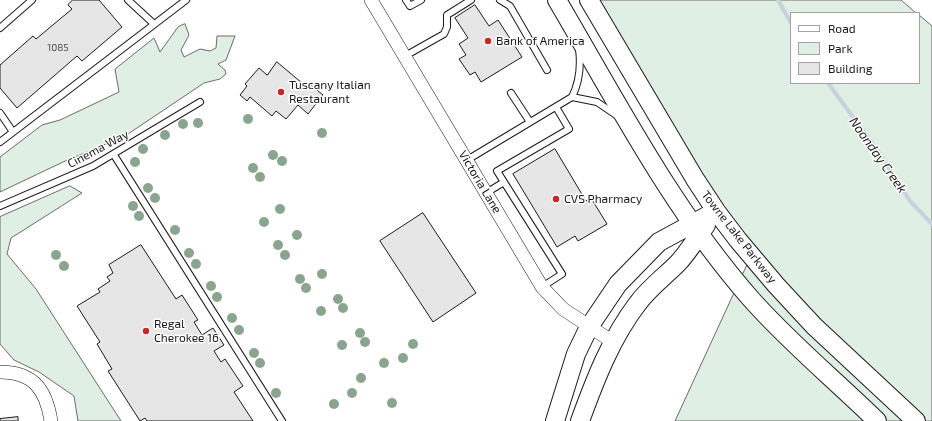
<!DOCTYPE html>
<style>
body{margin:0}
#map{position:relative;width:932px;height:421px;overflow:hidden;background:#fff;font-family:"Exo 2",sans-serif}
canvas{display:block}
.legend{position:absolute;left:790px;top:12px;width:130px;height:72px;box-sizing:border-box;background:#fff;border:1px solid #a3a3a3;margin:0;padding:5px 7px;list-style:none;font-size:12px;color:#1a1a1a}
.legend li{display:flex;align-items:center;gap:8px;height:20px}
.legend b{width:20px;border:1px solid #a3a3a3}
</style>
<div id="map">
<canvas width="932" height="421"></canvas>
<ul class="legend">
<li><b style="height:5px;background:#fff"></b>Road</li>
<li><b style="height:11px;background:#e0efe3"></b>Park</li>
<li><b style="height:11px;background:#e6e6e6"></b>Building</li>
</ul>
</div>
<script>
const c = document.querySelector('canvas').getContext('2d');
c.lineJoin = 'round';
function fill(path, color) { c.fillStyle = color; c.fill(path, 'evenodd'); }
function stroke(path, color, width, dash) { c.strokeStyle = color; c.lineWidth = width; c.lineCap = dash ? 'butt' : 'round'; c.setLineDash(dash || []); c.stroke(path); }
function write(font, color, halo, rows, align = 'center') {
  c.font = font + ' "Exo 2",sans-serif'; c.lineWidth = 3; c.setLineDash([]); c.textBaseline = 'middle'; c.strokeStyle = halo; c.fillStyle = color; for (const [text, x, y, turn = 0] of rows) {
    c.save(); c.translate(x, y); c.rotate((+turn || 0) * Math.PI / 180); c.textAlign = isNaN(turn) ? turn : align; if (halo) c.strokeText(text, 0, 0); c.fillText(text, 0, 0); c.restore();
  }
}
const green = new Path2D(`
 M 589,0 L 901,0 L 916,13 L 791,13 L 791,83 L 919,83 L 919,15 L 932,26 L 932,421 L 675,421 L 750,258 Z
 M 185,24 L 189,35 L 181,50 L 184,57 L 200,49 L 210,51 L 216,48 L 217,36 L 235,36 L 226,60 L 218,64 L 225,70 L 226,74 L 220,79 L 204,83 L 125,136 L 63,162 L 0,192 L 0,157 L 42,125 L 60,120 L 119,92 L 115,69 L 154,38 L 160,52 L 178,27 Z
 M 70,186 L 82,193 L 11,238 L 7,254 L 36,289 L 121,421 L 78,421 L 74,396 L 39,372 L 14,360 L 0,344 L 0,217 Z`);
const stream = new Path2D(`
 M 778,0 L 791,23
 M 828,83 L 878,151 L 910,201 L 932,224`);
const building = new Path2D(`
 M 73,0 L 99,0 L 122,27 L 82,61 L 77,56 L 17,108 L 0,88 L 0,65 L 33,36 L 36,39 L 72,9 L 68,5 Z
 M 475,5 L 489,26 L 498,20 L 522,57 L 481,82 L 475,72 L 470,75 L 459,59 L 466,55 L 459,44 L 468,38 L 455,18 Z
 M 277,62 L 308,88 L 311,85 L 323,95 L 308,114 L 298,105 L 286,119 L 276,111 L 272,116 L 250,97 L 247,101 L 240,95 L 247,86 L 245,84 L 259,68 L 267,75 Z
 M 555,149 L 586,201 L 591,198 L 607,224 L 578,241 L 575,236 L 557,247 L 513,174 Z
 M 423,213 L 476,293 L 433,322 L 380,241 Z
 M 141,245 L 176,299 L 182,295 L 198,320 L 194,322 L 202,335 L 213,328 L 224,345 L 214,351 L 221,362 L 225,359 L 243,386 L 234,392 L 253,421 L 147,421 L 145,418 L 140,421 L 108,371 L 112,369 L 97,344 L 100,342 L 77,306 L 100,292 L 98,289 L 110,281 L 107,277 L 113,273 L 109,265 Z
 M 18,417 L 18,421 L 0,421 L 0,419 Z`);
const lane = new Path2D(`
 M 128,0 L 154,24
 M 406,0 L 410,6 L 421,0
 M 500,0 L 510,6 L 547,70
 M 0,28 L 32,0
 M 405,56 L 444,34 L 447,27 L 447,15 L 471,0
 M 511,93 L 530,122
 M 572,97 L 597,102 L 616,115
 M 0,113 L 13,132
 M 0,142 L 186,0
 M 114,155 L 282,421
 M 467,160 L 572,97 C 580,81 581,65 579,49
 M 486,193 L 504,182
 M 0,206 L 93,166 L 200,102
 M 542,287 L 562,274 L 497,171 L 569,129 L 556,107`);
const street = new Path2D(`
 M 371,0 L 542,287 L 563,309 L 613,342
 M 0,372 C 34,372 46,390 51,421`);
const secondary = new Path2D(`
 M 557,0 C 617,102 672,209 751,299 C 790,343 835,380 877,421
 M 589,0 L 695,179 L 716,211 L 738,240 L 776,285 L 814,326 L 916,421
 M 555,421 L 576,354 L 589,327 L 618,284 L 659,242 L 716,211
 M 580,421 C 595,380 611,338 638,303 C 649,288 664,277 677,264 C 688,253 697,237 706,225`);
const trees = [
 [248,119],
 [198,123],
 [183,124],
 [322,133],
 [165,135],
 [143,149],
 [273,155],
 [282,161],
 [135,162],
 [253,168],
 [260,177],
 [148,188],
 [155,198],
 [133,206],
 [280,209],
 [139,216],
 [264,222],
 [175,230],
 [297,235],
 [278,245],
 [189,253],
 [56,255],
 [285,255],
 [196,264],
 [64,266],
 [322,274],
 [300,279],
 [211,286],
 [306,288],
 [217,297],
 [338,299],
 [343,308],
 [321,311],
 [232,318],
 [239,330],
 [360,333],
 [365,342],
 [413,344],
 [342,345],
 [254,353],
 [403,358],
 [260,363],
 [384,363],
 [361,378],
 [276,393],
 [352,393],
 [392,403],
 [334,404]
];
const markers = [
 [488,41,4,"#c62828"],
 [281,92,4,"#c62828"],
 [556,199,4,"#c62828"],
 [146,331,4,"#c62828"]
];
const numberNames = [
 ["1085",58,48]
];
const poiNames = [
 ["Bank of America",496,41],
 ["Tuscany Italian",289,85],
 ["Restaurant",289,99],
 ["CVS Pharmacy",564,199],
 ["Regal",154,324],
 ["Cherokee 16",154,338]
];
const streetNames = [
 ["Cinema Way",98,149,-28],
 ["Victoria Lane",480,182,59],
 ["Towne Lake Parkway",739,237,52]
];
const waterNames = [
 ["Noonday Creek",878,155,55]
];
fill(green, '#e0efe3');
stroke(green, '#6a6a6a', 1);
stroke(stream, '#c6d2dc', 4);
fill(building, '#e6e6e6');
stroke(building, '#1a1a1a', 1);
stroke(lane, '#1a1a1a', 8);
stroke(street, '#1a1a1a', 14);
stroke(secondary, '#1a1a1a', 20);
stroke(lane, '#fff', 6);
stroke(street, '#fff', 13);
stroke(secondary, '#fff', 18);
c.fillStyle = '#8aa48f';
for (const [x, y] of trees) { c.beginPath(); c.arc(x, y, 5, 0, 2 * Math.PI); c.fill(); }
for (const [x, y, r, color] of markers) { const dot = new Path2D(); dot.arc(x, y, r, 0, 2 * Math.PI); c.fillStyle = color; c.fill(dot); stroke(dot, '#fff', 1.5); }
write('10px', '#4d4d4d', null, numberNames);
write('12px', '#1a1a1a', '#fff', poiNames, 'left');
write('12px', '#1a1a1a', '#fff', streetNames);
write('italic 13px', '#1a1a1a', '#fff', waterNames);
</script>
